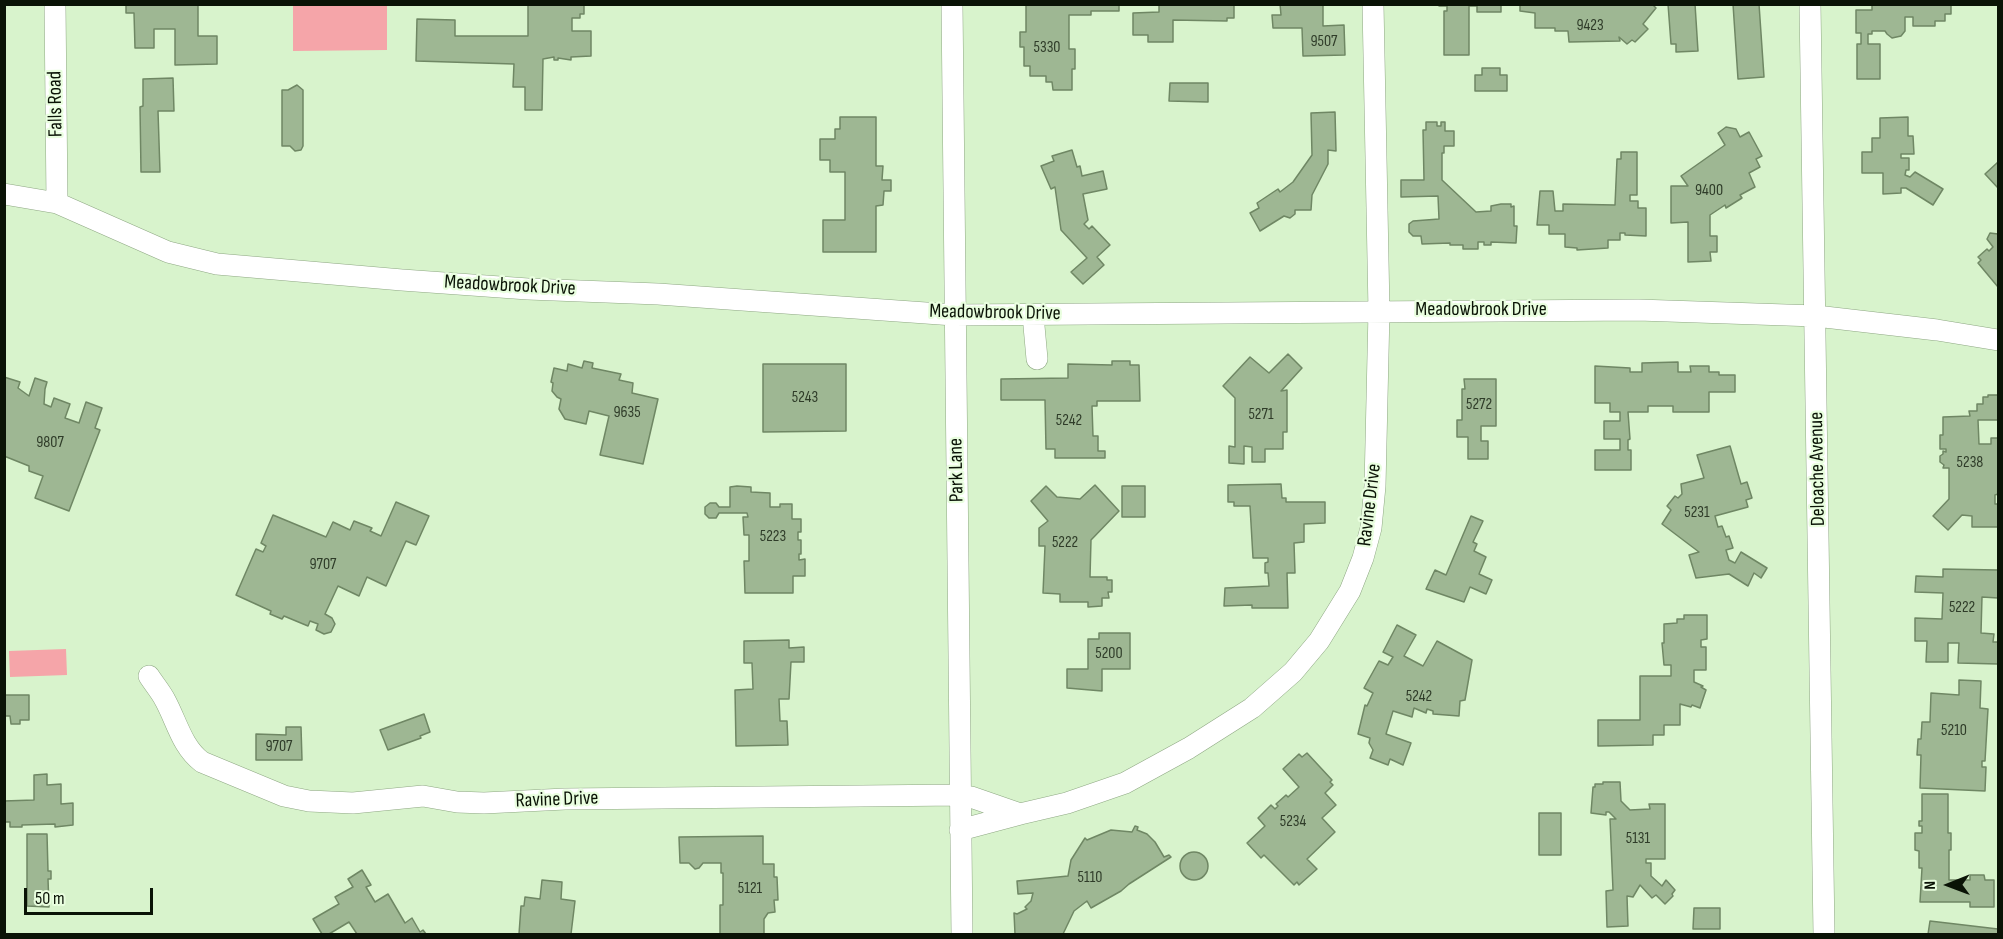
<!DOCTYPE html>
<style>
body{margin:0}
#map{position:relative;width:2003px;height:939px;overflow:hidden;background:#d8f3cc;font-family:"Sofia Sans Condensed",sans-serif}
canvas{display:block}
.frame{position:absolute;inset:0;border:6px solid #0a1306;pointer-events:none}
.north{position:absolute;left:1919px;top:855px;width:60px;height:60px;-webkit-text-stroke:4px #e9fedf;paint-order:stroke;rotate:269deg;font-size:16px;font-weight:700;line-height:24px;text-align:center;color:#0a1306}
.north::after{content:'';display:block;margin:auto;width:21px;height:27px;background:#0a1306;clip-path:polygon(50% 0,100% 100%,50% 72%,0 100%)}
.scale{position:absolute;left:24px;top:888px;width:129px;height:27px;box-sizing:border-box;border:3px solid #0a1306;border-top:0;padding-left:8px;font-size:18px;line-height:21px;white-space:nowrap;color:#0a1306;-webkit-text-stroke:4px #e9fedf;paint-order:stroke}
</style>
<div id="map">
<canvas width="2003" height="939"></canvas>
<div class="frame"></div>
<div class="north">N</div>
<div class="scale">50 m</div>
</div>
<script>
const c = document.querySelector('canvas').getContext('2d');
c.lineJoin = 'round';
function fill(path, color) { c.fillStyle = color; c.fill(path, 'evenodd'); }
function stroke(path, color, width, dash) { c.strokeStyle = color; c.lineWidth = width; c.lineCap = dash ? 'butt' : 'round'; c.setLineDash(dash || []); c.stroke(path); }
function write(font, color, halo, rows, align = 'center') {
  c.font = font + ' "Sofia Sans Condensed",sans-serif'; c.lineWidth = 4.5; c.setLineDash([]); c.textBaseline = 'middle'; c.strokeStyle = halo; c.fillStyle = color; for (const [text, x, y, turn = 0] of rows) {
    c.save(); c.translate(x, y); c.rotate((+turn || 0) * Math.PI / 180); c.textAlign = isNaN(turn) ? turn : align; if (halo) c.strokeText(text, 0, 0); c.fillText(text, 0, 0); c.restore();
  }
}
const green = new Path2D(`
 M 387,5 L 387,50 L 293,51 L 293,6 Z
 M 66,649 L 67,675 L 10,677 L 9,651 Z`);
const building = new Path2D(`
 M 126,4 L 198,4 L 198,36 L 217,36 L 217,64 L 175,65 L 175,29 L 154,29 L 154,48 L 135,48 L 134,13 L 126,13 Z
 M 528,4 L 584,4 L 584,14 L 580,14 L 580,18 L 572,18 L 572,31 L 591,31 L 591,56 L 571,57 L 571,60 L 558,58 L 558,60 L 554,60 L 554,57 L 543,59 L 542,110 L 525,110 L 525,87 L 513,87 L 514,64 L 416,61 L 417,19 L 455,20 L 455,36 L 528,36 Z
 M 1026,4 L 1119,4 L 1119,11 L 1091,11 L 1091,15 L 1069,15 L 1069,49 L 1075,49 L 1075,69 L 1072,69 L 1072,90 L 1053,90 L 1052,82 L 1046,82 L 1046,76 L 1030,76 L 1030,66 L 1024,66 L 1024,47 L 1020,47 L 1020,32 L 1026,32 Z
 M 1159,4 L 1234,4 L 1234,18 L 1227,18 L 1227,21 L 1173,20 L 1173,42 L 1148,42 L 1148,35 L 1133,35 L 1133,13 L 1159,12 Z
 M 1280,4 L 1323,4 L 1323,26 L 1344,25 L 1345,55 L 1303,56 L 1302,28 L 1273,28 L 1272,15 L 1281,15 Z
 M 1439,4 L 1501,4 L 1501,12 L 1477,12 L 1477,6 L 1469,6 L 1469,55 L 1444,55 L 1444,11 L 1447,11 L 1447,6 L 1439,6 Z
 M 1520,4 L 1652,4 L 1656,8 L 1643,24 L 1648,29 L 1635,42 L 1632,40 L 1627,44 L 1619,37 L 1620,41 L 1569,42 L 1568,31 L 1555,31 L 1555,28 L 1535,28 L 1535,13 L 1520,11 Z
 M 1668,4 L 1695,4 L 1698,51 L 1676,52 L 1676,44 L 1671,44 Z
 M 1733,4 L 1759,4 L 1764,77 L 1738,79 Z
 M 1872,4 L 1951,4 L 1951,14 L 1945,14 L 1945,21 L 1935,21 L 1935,26 L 1913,26 L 1913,17 L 1905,17 L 1905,31 L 1901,36 L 1892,38 L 1887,34 L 1885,31 L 1872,31 L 1872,34 L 1868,34 L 1868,44 L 1880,44 L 1880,79 L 1857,79 L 1857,44 L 1861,44 L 1861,33 L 1856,33 L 1856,10 L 1872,10 Z
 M 1482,68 L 1500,68 L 1500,75 L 1507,75 L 1507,91 L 1475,91 L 1475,75 L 1482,75 Z
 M 173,78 L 174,111 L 158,111 L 160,172 L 141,172 L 140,107 L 143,106 L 143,79 Z
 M 1170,83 L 1208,83 L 1208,102 L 1169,101 Z
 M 297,85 L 303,90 L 303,146 L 301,150 L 295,151 L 290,146 L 282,146 L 282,90 L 288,90 Z
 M 1335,112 L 1336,151 L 1328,150 L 1328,164 L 1312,195 L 1311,210 L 1295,210 L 1295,214 L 1290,218 L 1284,216 L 1260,231 L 1250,213 L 1259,208 L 1257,203 L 1278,189 L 1280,192 L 1293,182 L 1312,155 L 1311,113 Z
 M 840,117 L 876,117 L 876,166 L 883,166 L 882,180 L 891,180 L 891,191 L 884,191 L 883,205 L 876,206 L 876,252 L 823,252 L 823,220 L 845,220 L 845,172 L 830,172 L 830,160 L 820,160 L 820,139 L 835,139 L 835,129 L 840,129 Z
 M 1908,117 L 1908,136 L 1913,136 L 1914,154 L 1901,154 L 1901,158 L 1909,158 L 1909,170 L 1906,170 L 1905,175 L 1910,177 L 1915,172 L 1943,189 L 1933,205 L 1906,188 L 1901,188 L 1901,193 L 1883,194 L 1883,173 L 1862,173 L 1862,152 L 1872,152 L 1872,138 L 1880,138 L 1880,118 Z
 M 1426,122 L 1437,122 L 1437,126 L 1441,126 L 1441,122 L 1445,122 L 1445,131 L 1454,131 L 1454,146 L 1444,146 L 1444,153 L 1442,153 L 1442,180 L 1476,212 L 1491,211 L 1491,206 L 1501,204 L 1511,204 L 1511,207 L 1514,206 L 1514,226 L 1517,226 L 1516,243 L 1491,242 L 1491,245 L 1484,245 L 1484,242 L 1478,242 L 1478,249 L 1463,249 L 1463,245 L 1450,245 L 1450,243 L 1422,244 L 1421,236 L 1413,236 L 1409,232 L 1409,224 L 1413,221 L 1439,219 L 1438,196 L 1401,197 L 1401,180 L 1424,180 L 1423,130 L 1426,130 Z
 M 1726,127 L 1736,129 L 1740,137 L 1749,132 L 1762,156 L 1756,159 L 1760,167 L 1749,173 L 1755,187 L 1740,195 L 1742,198 L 1726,208 L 1725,205 L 1710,215 L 1710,236 L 1717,236 L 1717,252 L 1710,252 L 1711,261 L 1688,262 L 1688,222 L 1671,223 L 1671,186 L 1688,186 L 1681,176 L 1725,145 L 1718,133 Z
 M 1072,150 L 1077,167 L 1080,166 L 1082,176 L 1103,171 L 1107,189 L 1083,194 L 1088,220 L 1084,224 L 1089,229 L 1092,226 L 1110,245 L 1097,257 L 1104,265 L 1083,284 L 1071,272 L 1087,258 L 1061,230 L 1055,187 L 1051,189 L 1041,166 L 1054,161 L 1052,156 Z
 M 1621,152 L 1637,152 L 1637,195 L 1630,195 L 1630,201 L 1638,201 L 1638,208 L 1646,208 L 1646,236 L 1625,235 L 1625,233 L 1620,233 L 1620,240 L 1608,240 L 1608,248 L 1577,250 L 1577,248 L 1565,247 L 1565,234 L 1549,234 L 1549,225 L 1537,225 L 1540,191 L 1553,191 L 1555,211 L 1563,211 L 1563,204 L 1615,205 L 1617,159 L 1621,159 Z
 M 1998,162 L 1998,188 L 1985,174 Z
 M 1990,233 L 1998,234 L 1998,287 L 1978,263 L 1981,260 L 1978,257 L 1987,249 L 1989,251 L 1993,247 L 1987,239 Z
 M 1288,354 L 1302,368 L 1281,391 L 1287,390 L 1287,432 L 1283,432 L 1283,449 L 1265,449 L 1265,462 L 1252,462 L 1252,447 L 1244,446 L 1244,464 L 1229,463 L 1229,446 L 1235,447 L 1235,398 L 1223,386 L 1250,357 L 1269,373 Z
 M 584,361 L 593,363 L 592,368 L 621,374 L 619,380 L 633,383 L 632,393 L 658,399 L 643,464 L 600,455 L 609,416 L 589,411 L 586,424 L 565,419 L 559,409 L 561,399 L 557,397 L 552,391 L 553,383 L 551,382 L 554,368 L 567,371 L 568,364 L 582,368 Z
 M 1112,361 L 1130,361 L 1130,365 L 1139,365 L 1140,401 L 1097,401 L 1097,406 L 1092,406 L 1093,436 L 1098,436 L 1098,451 L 1105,451 L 1105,458 L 1055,458 L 1055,449 L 1046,449 L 1045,400 L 1001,400 L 1001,379 L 1068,378 L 1068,364 L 1112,365 Z
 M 1678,362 L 1678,372 L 1691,372 L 1690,366 L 1709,366 L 1709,372 L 1719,372 L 1719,375 L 1735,375 L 1735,392 L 1709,392 L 1709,412 L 1673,412 L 1673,406 L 1648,406 L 1648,412 L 1628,412 L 1630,439 L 1628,440 L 1628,450 L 1631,450 L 1631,470 L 1595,470 L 1595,450 L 1620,450 L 1620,439 L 1604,439 L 1604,421 L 1620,421 L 1620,412 L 1610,412 L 1610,403 L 1595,403 L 1595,366 L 1630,368 L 1630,372 L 1642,372 L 1642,363 Z
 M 763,364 L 846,364 L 846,431 L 763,432 Z
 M 4,377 L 20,382 L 18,388 L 29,396 L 35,378 L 47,382 L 45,389 L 44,404 L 51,407 L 54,398 L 70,404 L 65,418 L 79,423 L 86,402 L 102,408 L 95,428 L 100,430 L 69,511 L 35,498 L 43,476 L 29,471 L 29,466 L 4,456 Z
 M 1464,379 L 1496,379 L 1496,426 L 1481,426 L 1481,441 L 1488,441 L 1488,459 L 1468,459 L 1468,437 L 1457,437 L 1457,420 L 1462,420 L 1462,389 L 1465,389 Z
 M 1988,395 L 1998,395 L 1998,420 L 1978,420 L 1979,444 L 1991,444 L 1991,438 L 1998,438 L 1998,494 L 1995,495 L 1995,504 L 1998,504 L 1998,527 L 1972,527 L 1972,516 L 1962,515 L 1948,530 L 1933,516 L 1949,499 L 1949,468 L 1943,468 L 1944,465 L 1940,462 L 1940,456 L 1943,454 L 1943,451 L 1946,452 L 1946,449 L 1940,449 L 1940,435 L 1943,435 L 1943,417 L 1970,416 L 1969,411 L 1977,411 L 1977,404 L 1983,404 L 1983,397 L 1988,397 Z
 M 1730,446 L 1741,484 L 1747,482 L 1752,498 L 1746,500 L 1748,507 L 1715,516 L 1718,527 L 1722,526 L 1726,537 L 1729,536 L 1733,548 L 1726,550 L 1729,560 L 1735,563 L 1741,552 L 1767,568 L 1761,578 L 1754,573 L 1748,586 L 1729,574 L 1696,578 L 1689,555 L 1699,552 L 1662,524 L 1671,510 L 1667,506 L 1675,496 L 1678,498 L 1682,494 L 1681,484 L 1704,478 L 1697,455 Z
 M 1281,484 L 1282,498 L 1286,498 L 1286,502 L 1325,502 L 1325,523 L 1304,524 L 1304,542 L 1294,543 L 1295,573 L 1287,573 L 1288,608 L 1252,608 L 1252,605 L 1224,606 L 1225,588 L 1269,586 L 1268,573 L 1265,573 L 1265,563 L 1268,562 L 1268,558 L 1253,558 L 1250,506 L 1234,506 L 1234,502 L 1228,502 L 1228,485 Z
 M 1095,485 L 1119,511 L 1091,540 L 1090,577 L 1107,577 L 1107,580 L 1112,580 L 1112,592 L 1108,592 L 1109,598 L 1102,598 L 1102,606 L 1088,607 L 1088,602 L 1060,602 L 1060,594 L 1043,593 L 1045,546 L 1039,546 L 1039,528 L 1048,521 L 1031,501 L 1046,486 L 1057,497 L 1080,499 Z
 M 737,486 L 751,487 L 751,492 L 770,493 L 770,507 L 780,507 L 780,504 L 792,504 L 792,519 L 801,519 L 801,532 L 798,532 L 798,540 L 801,540 L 801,554 L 799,554 L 799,560 L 805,559 L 805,576 L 793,576 L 793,593 L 745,593 L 744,561 L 749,561 L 749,535 L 744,535 L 743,517 L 748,517 L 747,513 L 719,513 L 716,518 L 709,518 L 705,514 L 705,507 L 710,503 L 716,503 L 719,507 L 730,507 L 730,487 Z
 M 1122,486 L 1145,486 L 1145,517 L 1122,517 Z
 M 396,502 L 429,516 L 416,545 L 406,541 L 386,586 L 367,577 L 359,596 L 338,586 L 325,614 L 332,618 L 335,624 L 331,632 L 324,634 L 316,630 L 318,624 L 310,621 L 308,626 L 284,616 L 282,619 L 270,614 L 271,611 L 236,595 L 256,549 L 263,552 L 266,546 L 261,543 L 273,515 L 326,537 L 333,522 L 350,530 L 354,521 L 372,528 L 370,531 L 381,536 Z
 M 1471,516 L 1483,521 L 1473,542 L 1477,544 L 1474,551 L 1486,557 L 1479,574 L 1492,580 L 1486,594 L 1470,587 L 1464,602 L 1426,589 L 1435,570 L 1446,575 Z
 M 1943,569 L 1998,570 L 1998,598 L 1982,597 L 1981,633 L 1994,634 L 1993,642 L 1998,642 L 1998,664 L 1958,663 L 1959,643 L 1948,643 L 1948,662 L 1926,662 L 1927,641 L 1915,641 L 1915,618 L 1942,619 L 1943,593 L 1915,592 L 1916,576 L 1943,577 Z
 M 1684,615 L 1707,615 L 1707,639 L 1701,640 L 1701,647 L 1706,647 L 1706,670 L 1694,670 L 1694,682 L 1703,686 L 1701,687 L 1706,690 L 1700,708 L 1692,705 L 1691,707 L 1680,704 L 1680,725 L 1664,725 L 1664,735 L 1653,735 L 1653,745 L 1598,746 L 1598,720 L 1640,720 L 1640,676 L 1671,676 L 1671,665 L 1664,665 L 1662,643 L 1664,643 L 1664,624 L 1677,623 L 1677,619 L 1684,619 Z
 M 1397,625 L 1416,635 L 1404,656 L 1423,666 L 1437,641 L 1472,660 L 1465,700 L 1460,701 L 1459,716 L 1433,714 L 1433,711 L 1427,709 L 1426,713 L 1414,708 L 1412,717 L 1393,711 L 1386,734 L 1411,743 L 1403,765 L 1390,759 L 1388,765 L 1370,758 L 1373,750 L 1369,743 L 1370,738 L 1358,734 L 1365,705 L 1367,706 L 1373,693 L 1364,688 L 1379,661 L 1388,665 L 1393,657 L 1383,652 Z
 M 1099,633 L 1130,633 L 1130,669 L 1102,669 L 1102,691 L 1067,688 L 1067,669 L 1088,669 L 1088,639 L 1099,639 Z
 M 789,640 L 789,648 L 804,647 L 804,662 L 791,662 L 789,699 L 779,699 L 780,721 L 787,721 L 788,745 L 736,746 L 735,690 L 753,689 L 752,663 L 744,663 L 744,641 Z
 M 1959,680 L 1981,681 L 1980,708 L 1988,709 L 1985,761 L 1982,761 L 1982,767 L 1986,767 L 1985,791 L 1920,788 L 1921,755 L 1917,755 L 1918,739 L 1921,739 L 1922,722 L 1930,722 L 1931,693 L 1959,695 Z
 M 4,695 L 29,695 L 29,720 L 20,720 L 20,724 L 11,724 L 10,716 L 4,716 Z
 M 424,714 L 430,732 L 420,736 L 421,738 L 388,750 L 380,730 Z
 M 286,727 L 301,727 L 302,760 L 256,760 L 256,734 L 286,735 Z
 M 1307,753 L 1332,780 L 1330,782 L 1333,785 L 1325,793 L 1336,805 L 1322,818 L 1335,832 L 1307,859 L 1317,869 L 1299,885 L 1297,882 L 1294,885 L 1264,855 L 1261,858 L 1247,843 L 1265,826 L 1258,818 L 1271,805 L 1275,809 L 1278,806 L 1276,804 L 1286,795 L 1288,797 L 1299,787 L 1283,769 L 1299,754 L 1302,757 Z
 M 47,774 L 47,785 L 61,784 L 61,804 L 73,803 L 73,825 L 55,827 L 55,824 L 22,825 L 22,827 L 10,827 L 10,822 L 4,822 L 4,801 L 34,800 L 34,775 Z
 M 1603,782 L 1620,782 L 1621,801 L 1630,810 L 1650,809 L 1649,804 L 1665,804 L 1665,859 L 1646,859 L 1646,863 L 1651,863 L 1651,876 L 1662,886 L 1666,880 L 1675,890 L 1672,894 L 1673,896 L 1665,904 L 1656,895 L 1652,898 L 1640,885 L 1633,897 L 1627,896 L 1628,926 L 1607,927 L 1606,891 L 1613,890 L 1610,819 L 1616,819 L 1609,812 L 1606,812 L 1606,815 L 1591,813 L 1593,787 L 1595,787 L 1595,784 L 1603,784 Z
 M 1922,794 L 1948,794 L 1948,833 L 1951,833 L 1951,850 L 1949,850 L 1949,880 L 1970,880 L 1970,875 L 1984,875 L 1985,880 L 1994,880 L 1994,907 L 1970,907 L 1970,902 L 1920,902 L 1922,868 L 1919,868 L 1919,851 L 1915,850 L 1915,833 L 1922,833 L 1922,826 L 1919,826 L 1919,821 L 1922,821 Z
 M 1539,813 L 1561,813 L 1561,855 L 1539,855 Z
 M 1135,826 L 1138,827 L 1137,830 L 1147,834 L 1155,842 L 1164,857 L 1169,855 L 1171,857 L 1129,884 L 1121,891 L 1091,908 L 1087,901 L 1074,911 L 1063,934 L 1015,934 L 1014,913 L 1017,914 L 1027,909 L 1025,907 L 1031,901 L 1033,893 L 1018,894 L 1017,881 L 1068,876 L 1071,860 L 1085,838 L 1087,840 L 1111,830 L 1132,832 Z
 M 27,834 L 47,834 L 48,871 L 51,871 L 51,879 L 48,879 L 49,907 L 27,906 Z
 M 763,836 L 763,864 L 774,864 L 774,877 L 777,877 L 778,900 L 774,900 L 775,912 L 768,913 L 764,919 L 764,934 L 720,934 L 720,905 L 723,905 L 723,873 L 721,873 L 721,863 L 703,863 L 699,868 L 695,869 L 689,863 L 680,863 L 679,837 Z
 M1180 866a14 14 0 1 1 28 0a14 14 0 1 1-28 0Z
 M 362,870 L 371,885 L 366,887 L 375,902 L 388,894 L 405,923 L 412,918 L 420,932 L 423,930 L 426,934 L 357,934 L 349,922 L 329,934 L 322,934 L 313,919 L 339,904 L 335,897 L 353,887 L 348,879 Z
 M 542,880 L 562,882 L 561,899 L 575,901 L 571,934 L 519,934 L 521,906 L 524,906 L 525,897 L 540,899 Z
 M 1694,908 L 1720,908 L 1720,929 L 1693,929 Z
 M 1930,921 L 1998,929 L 1998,934 L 1928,934 Z`);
const minor = new Path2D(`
 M 55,4 L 57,203
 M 952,4 L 962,934
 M 1810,4 L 1824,934
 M 4,194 L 57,203 L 168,252 L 217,264 L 402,280 L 528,289 L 658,294 L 954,315 L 1638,310 L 1816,316 L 1937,330 L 1998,340
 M 1033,315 L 1037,359
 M 149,676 C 154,684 161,692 165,700 C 177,722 182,747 202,762 L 284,796 L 309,801 L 353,803 L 423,796 L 457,802 L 484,803 L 565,799 L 960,795 L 971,797 L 1020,814 L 1067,803 L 1125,783 L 1189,748 L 1252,708 L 1293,672 L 1319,641 L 1350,591 L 1363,558 L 1371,528 L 1375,486 L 1379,311 L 1373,4
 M 960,830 L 1020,814`);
const numberNames = [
 ["9423",1590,26],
 ["9507",1324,42],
 ["5330",1047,48],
 ["9400",1709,191],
 ["5243",805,398],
 ["5272",1479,405],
 ["9635",627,413],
 ["5271",1261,415],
 ["5242",1069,421],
 ["9807",50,443],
 ["5238",1970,463],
 ["5231",1697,513],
 ["5223",773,537],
 ["5222",1065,543],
 ["9707",323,565],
 ["5222",1962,608],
 ["5200",1109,654],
 ["5242",1419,697],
 ["5210",1954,731],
 ["9707",279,747],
 ["5234",1293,822],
 ["5131",1638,839],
 ["5110",1090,878],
 ["5121",750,889]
];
const streetNames = [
 ["Falls Road",56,104,-91],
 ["Meadowbrook Drive",510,286,3],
 ["Meadowbrook Drive",1481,310],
 ["Meadowbrook Drive",995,313,1],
 ["Deloache Avenue",1818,469,-91],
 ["Park Lane",957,470,-91],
 ["Ravine Drive",1370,505,-83],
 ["Ravine Drive",557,800,-2]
];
fill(green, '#f5a5a9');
fill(building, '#9eb793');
stroke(building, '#6f8764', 1.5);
stroke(minor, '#8ea783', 22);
stroke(minor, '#fff', 21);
write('16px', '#2f3c29', null, numberNames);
write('20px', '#0a1306', '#e9fedf', streetNames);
</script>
